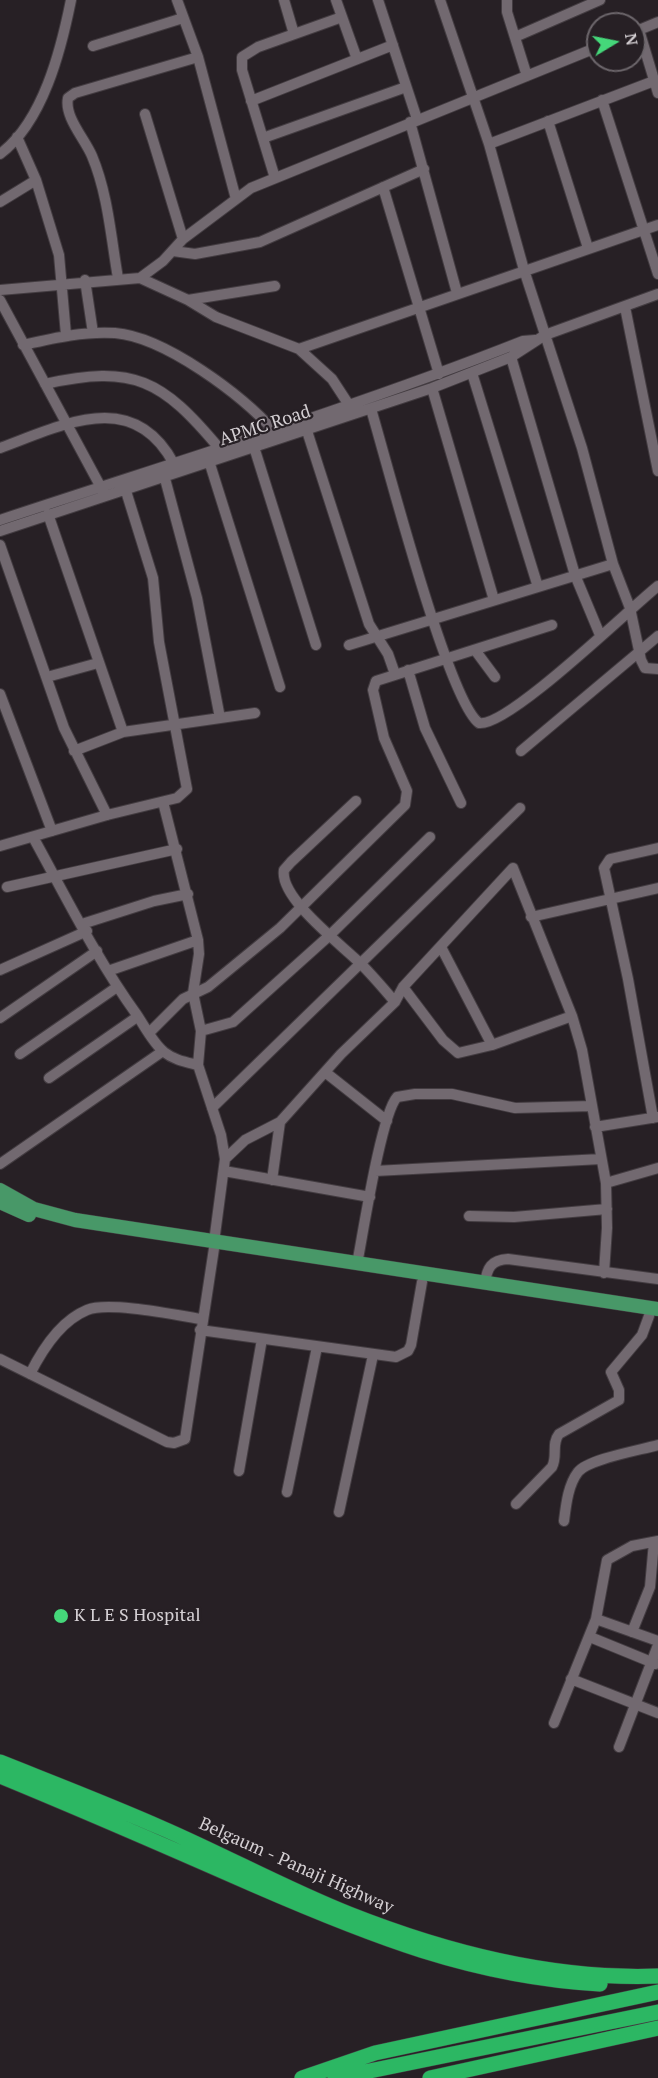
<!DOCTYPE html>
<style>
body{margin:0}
#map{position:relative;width:658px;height:2078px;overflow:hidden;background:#272025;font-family:"PT Serif",serif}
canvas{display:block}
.north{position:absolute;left:586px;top:12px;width:60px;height:60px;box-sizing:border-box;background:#272025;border:2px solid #6c666b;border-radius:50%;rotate:80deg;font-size:16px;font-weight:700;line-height:24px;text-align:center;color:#d4cfd3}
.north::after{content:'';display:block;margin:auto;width:21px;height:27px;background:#45d77a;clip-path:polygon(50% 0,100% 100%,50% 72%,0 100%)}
</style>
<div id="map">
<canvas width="658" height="2078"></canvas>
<div class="north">N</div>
</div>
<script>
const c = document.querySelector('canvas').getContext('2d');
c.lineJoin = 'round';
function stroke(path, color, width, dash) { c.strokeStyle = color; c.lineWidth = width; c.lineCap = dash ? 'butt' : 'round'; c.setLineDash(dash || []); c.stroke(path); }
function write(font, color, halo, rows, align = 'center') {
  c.font = font + ' "PT Serif",serif'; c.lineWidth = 4.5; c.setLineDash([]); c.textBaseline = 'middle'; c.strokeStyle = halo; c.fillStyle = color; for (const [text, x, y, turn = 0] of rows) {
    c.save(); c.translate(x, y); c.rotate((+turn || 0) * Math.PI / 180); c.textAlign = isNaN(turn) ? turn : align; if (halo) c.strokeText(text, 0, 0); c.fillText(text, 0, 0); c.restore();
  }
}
const minor = new Path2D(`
 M 177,0 L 198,57 L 236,199
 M 284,0 L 294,34
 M 336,0 L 357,59
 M 378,0 L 417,119
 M 440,0 L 489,144 L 524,270 L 582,448 L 613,564 L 630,608 L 641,660 L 645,668 L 658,669
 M 507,0 L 507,12 L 527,76
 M 639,30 L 658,93
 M 634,32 L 658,22
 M 515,37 L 600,0
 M 93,46 L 183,18
 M 602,100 L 658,274
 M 251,101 L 393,45
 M 145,114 L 183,239
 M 548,121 L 588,248
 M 410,122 L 457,293
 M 17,137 L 36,180 L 59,255 L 66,335
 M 263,138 L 406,87
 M 489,144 L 654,81
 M 0,154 C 43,122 61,50 71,0
 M 275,178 L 242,70 L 242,57 L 258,47 L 342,17
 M 383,187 L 439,374
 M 0,202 L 36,180
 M 173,251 L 195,254 L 260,242 L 424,169
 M 118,278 C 111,238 108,194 92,156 C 85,139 64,117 68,98 L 75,93 L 198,57
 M 140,278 L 188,300 L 216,317 L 299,349 L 332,379 L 349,405
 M 85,280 L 93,333
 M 0,290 L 140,278 L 163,261 L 183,239 L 251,188 L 598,47
 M 0,300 L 104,493
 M 188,300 L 275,286
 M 625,307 L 658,471
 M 23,345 C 54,338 84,331 115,333 C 165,337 242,395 275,432
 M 299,349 L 658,225
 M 511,357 L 575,575 L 600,635
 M 472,373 L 538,587
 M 45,384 C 134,364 162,380 219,448
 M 432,388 L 494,600
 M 371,409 C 386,459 448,701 479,723 C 507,728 629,609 658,586
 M 307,431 L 369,624 L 388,654 L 395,674
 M 254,447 L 316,645
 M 0,448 C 63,425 133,387 174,464
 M 209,461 L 280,687
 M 164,475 L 197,598 L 220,718
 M 48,514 L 123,732
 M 0,520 C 175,462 351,409 523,341 L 535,340
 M 0,531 L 432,388 L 511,357 L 545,335 L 658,294
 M 0,545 L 64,728 L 107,815
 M 349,645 L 613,564
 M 475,650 L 495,677
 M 408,670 L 425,728 L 461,803
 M 47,677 L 98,663
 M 0,694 L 52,831
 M 74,751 L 123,732 L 255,713
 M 521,751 L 658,636
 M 356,801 L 291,862 L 284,870 C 279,898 342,945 361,964 C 373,976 384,989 395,1002
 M 33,837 C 66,897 97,960 137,1015 C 145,1027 153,1043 164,1052 C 174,1060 186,1062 198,1065
 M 0,846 L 107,815 L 177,798 L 187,789 L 159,642 L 153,578 L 125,488
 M 7,887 L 177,849
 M 531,917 L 658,888
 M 82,924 L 154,901 L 188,894
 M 198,940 L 199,954 L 193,993 L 201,1031
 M 441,947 L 492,1045
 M 0,970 L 87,931
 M 108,971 L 198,940 L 163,802
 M 403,987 L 443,1040 L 458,1053 L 492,1045 L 572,1016
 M 0,1018 L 97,951
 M 149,1033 L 183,999 L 208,987 L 280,928 L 405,805 L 407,791 L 384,738 L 373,690 L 376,681 L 552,625
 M 20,1054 L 117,987
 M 325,1072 L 387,1121
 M 49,1078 L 137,1017
 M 212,1108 L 520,808
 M 653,1118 L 628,979 L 604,868 L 610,859 L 658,848
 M 595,1127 L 658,1117
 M 225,1159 L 245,1140 L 280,1122 L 341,1054 L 395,1002 L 403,987 L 513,868 L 572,1016 L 582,1050 L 606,1183 L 607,1228 L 604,1273
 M 0,1164 L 163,1051
 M 224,1171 L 370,1197
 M 375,1171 L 601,1159
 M 272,1180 L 280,1122
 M 606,1183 L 658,1168
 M 469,1216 L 514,1217 L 607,1209
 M 214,1242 L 225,1159 L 221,1135 L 198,1065 L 201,1031 L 233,1022 L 330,935 L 430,837
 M 357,1264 C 363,1234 381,1115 397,1097 L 415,1094 L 452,1094 L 515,1108 L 592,1106
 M 485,1283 C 487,1268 491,1260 508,1259 L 658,1279
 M 200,1330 L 396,1357 L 408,1351 L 411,1345 L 422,1282
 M 0,1359 L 167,1442 L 174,1443 L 185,1439 L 215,1242
 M 30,1374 C 42,1350 60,1321 87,1310 C 108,1301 176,1315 201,1319
 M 239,1471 L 262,1339
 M 287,1492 L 317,1347
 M 516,1504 L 552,1467 C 558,1456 551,1444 559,1434 L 619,1400 L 619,1390 L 611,1372 L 642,1335 L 649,1316
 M 339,1512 L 373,1355
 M 564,1521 C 566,1505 568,1485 578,1472 C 588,1459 641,1450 658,1445
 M 596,1619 L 658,1641
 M 632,1632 L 650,1587 L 654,1542
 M 590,1637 L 656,1664
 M 571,1679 L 658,1713
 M 554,1723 L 596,1619 L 607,1560 L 632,1546 L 658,1541
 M 619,1747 L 658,1645`);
const major = new Path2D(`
 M 0,1190 L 34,1209 L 75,1220 L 658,1309
 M 0,1202 L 29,1215`);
const highway = new Path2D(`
 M 0,1762 C 55,1784 110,1805 164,1829 C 226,1856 286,1889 349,1914 C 445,1952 554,1980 658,1976
 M 0,1776 C 85,1811 170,1848 254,1885 C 369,1935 473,1977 600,1984
 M 302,2078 L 375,2053 L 658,1992
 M 335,2078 L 658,2012
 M 430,2078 L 658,2028`);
const markers = [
 [61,1616,8,"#45d77a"]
];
const streetNames = [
 ["APMC Road",265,426,-18],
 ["Belgaum - Panaji Highway",296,1866,24]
];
const poiNames = [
 ["K L E S Hospital",74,1616]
];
stroke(minor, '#433c41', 12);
stroke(major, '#433c41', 15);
stroke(highway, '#433c41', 16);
stroke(minor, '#726970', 10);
stroke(major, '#489868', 14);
stroke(highway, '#2cb763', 15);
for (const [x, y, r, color] of markers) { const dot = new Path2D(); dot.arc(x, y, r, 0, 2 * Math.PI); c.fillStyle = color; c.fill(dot); stroke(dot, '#272025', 2); }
write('18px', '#d4cfd3', '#272025', streetNames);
write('18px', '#d4cfd3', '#272025', poiNames, 'left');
</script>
